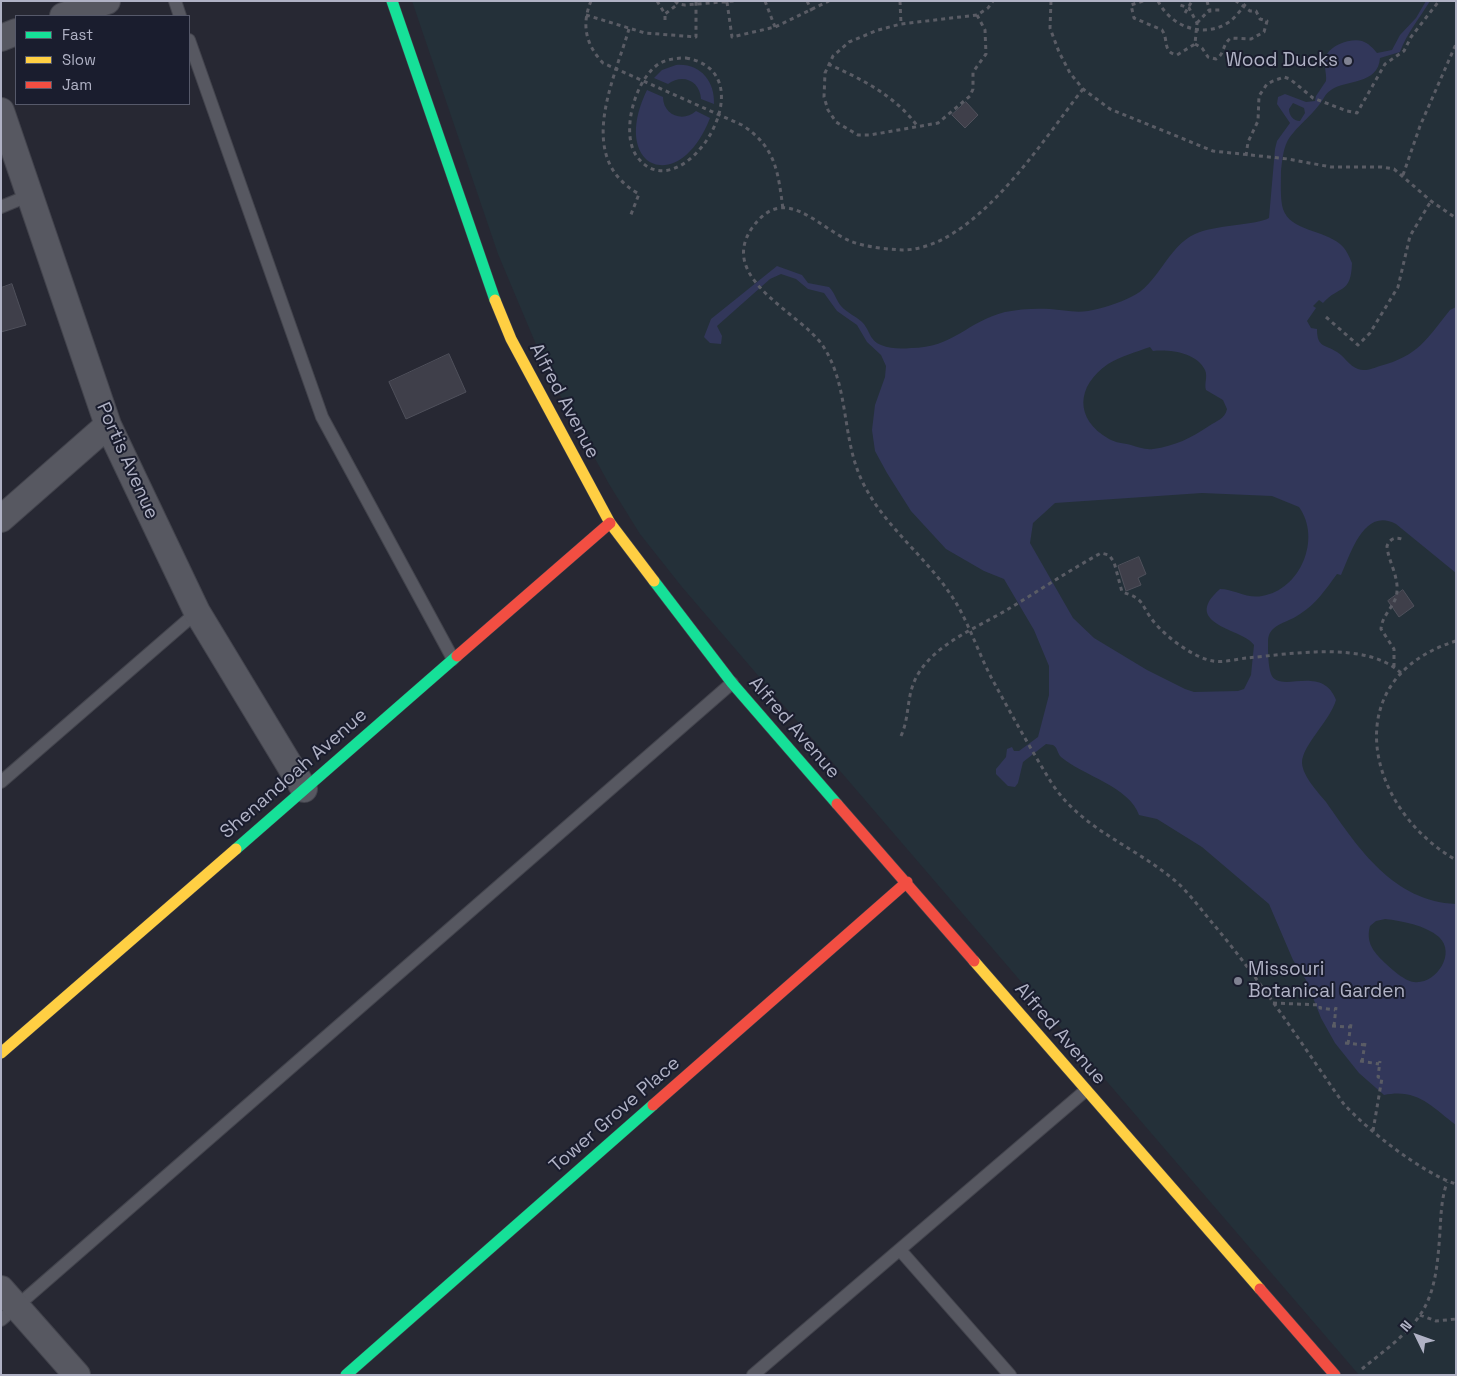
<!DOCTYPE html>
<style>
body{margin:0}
#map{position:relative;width:1457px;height:1376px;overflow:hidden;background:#272833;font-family:"Space Grotesk",sans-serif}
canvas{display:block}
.frame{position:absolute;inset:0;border:2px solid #b0b2c5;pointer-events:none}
.legend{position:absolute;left:15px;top:15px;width:175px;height:90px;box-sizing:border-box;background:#1a1d2e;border:1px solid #56596a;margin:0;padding:6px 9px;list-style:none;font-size:15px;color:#b0b2c5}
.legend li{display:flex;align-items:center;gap:10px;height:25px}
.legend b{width:25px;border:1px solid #56596a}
.north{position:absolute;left:1392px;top:1311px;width:50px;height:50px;-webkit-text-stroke:4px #1a1d2e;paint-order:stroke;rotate:312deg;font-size:14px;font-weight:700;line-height:20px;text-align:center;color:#b0b2c5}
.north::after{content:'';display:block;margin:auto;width:18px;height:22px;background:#b0b2c5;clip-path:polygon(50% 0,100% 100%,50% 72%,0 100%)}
</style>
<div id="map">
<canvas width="1457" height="1376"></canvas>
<div class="frame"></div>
<ul class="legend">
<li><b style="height:6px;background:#16e098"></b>Fast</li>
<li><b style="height:6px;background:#ffcf43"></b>Slow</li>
<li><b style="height:6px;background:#f24e42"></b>Jam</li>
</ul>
<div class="north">N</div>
</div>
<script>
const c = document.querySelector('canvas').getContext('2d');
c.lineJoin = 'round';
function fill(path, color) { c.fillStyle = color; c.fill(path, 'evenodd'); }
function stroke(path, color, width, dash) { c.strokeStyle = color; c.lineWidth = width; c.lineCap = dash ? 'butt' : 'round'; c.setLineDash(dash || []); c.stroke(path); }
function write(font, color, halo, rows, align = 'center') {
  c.font = font + ' "Space Grotesk",sans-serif'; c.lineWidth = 4; c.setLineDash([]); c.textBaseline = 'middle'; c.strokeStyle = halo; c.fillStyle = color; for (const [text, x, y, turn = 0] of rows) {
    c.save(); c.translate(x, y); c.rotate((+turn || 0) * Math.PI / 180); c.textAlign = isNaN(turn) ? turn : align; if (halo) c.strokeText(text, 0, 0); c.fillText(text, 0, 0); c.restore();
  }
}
const green = new Path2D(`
 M 412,1 L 1456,1 L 1456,1375 L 1359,1375 L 682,587 L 640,534 L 609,484 L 548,373 L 498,254 Z`);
const water = new Path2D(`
 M 1426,1 L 1430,1 C 1419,19 1407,33 1400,52 L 1380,58 C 1378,85 1347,79 1331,90 C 1324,95 1324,99 1319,105 C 1311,116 1292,131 1287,142 C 1283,150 1282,162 1281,171 C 1281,182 1280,199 1283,209 C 1290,231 1324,230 1340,244 C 1346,249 1349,256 1352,263 C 1351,295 1339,285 1323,303 L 1319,300 L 1313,306 L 1316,308 L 1307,321 L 1311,328 L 1317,329 C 1317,348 1325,344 1337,352 C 1345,357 1349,366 1358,369 C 1365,372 1374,368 1380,366 C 1418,356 1427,339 1450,310 L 1456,307 L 1456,573 L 1396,524 C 1364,507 1351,553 1341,575 L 1337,574 C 1326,589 1316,604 1300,614 C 1292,620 1281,622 1273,629 C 1269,633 1268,637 1268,643 C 1268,652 1268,665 1271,674 C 1279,695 1322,663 1336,700 C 1330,721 1302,745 1302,763 C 1303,777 1318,792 1326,802 C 1359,849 1393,901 1456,904 L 1456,1125 C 1431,1106 1417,1088 1384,1095 L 1359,1073 L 1335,1043 L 1321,1018 L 1306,980 L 1293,960 L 1269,904 L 1202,847 L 1157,819 L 1139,815 C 1130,787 1082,775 1061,757 C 1057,753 1058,748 1053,745 L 1046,744 L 1023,762 L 1018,783 L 1015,787 L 1008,786 L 996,774 L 996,769 L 1006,757 L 1007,749 L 1012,747 L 1014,751 L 1019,751 L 1038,737 L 1049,695 L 1049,666 L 1034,630 L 1004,579 L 984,571 L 946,549 L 911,511 L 887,473 L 875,451 L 872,430 L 875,405 L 885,377 L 886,366 L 881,355 L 867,342 L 857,325 L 837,311 L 824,293 L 808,289 L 796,279 L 781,274 L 770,279 L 717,326 L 722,336 L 721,344 L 710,343 L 704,337 L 711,319 L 777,266 L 802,275 L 808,283 L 829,287 C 835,293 836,300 841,306 C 847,313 856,316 862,322 C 870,330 869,340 881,345 C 891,349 901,349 911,348 C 953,348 968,321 1005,312 C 1019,309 1036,308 1050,309 C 1062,310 1075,313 1088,311 C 1101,309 1119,303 1131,297 C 1157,286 1168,246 1195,234 C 1213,225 1258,225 1269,218 L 1275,149 L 1277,141 L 1290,123 L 1277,104 L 1278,97 L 1285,94 L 1306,102 L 1315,101 L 1316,96 L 1326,81 C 1327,73 1322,62 1327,54 C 1332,45 1351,38 1362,41 C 1368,43 1373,48 1377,53 L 1392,50 L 1400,35 L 1416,18 ZM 1293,103 L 1304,108 L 1305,113 L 1300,121 C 1293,121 1289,115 1289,109 ZM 1150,347 L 1153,351 C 1170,349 1197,353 1205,370 C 1208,377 1204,383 1206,390 L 1223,400 L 1227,409 C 1225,419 1216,421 1209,426 C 1191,438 1175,446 1153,449 C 1145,450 1138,447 1131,445 C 1123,443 1116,443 1109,439 C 1074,419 1076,386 1108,364 C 1121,356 1136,352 1150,347 ZM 1202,493 L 1272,496 L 1299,507 C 1322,539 1300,590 1262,596 C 1247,599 1234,589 1220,589 C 1179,625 1245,629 1254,645 L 1251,675 L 1244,689 L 1238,691 L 1194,692 L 1185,689 L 1147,670 L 1094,638 L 1073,618 L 1030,543 L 1033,523 L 1055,503 ZM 1385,919 C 1402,921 1425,925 1439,937 C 1457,954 1435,985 1414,982 C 1404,981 1389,967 1382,960 C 1372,950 1366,941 1370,926 L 1376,921 Z
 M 676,65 C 700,63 715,81 714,104 L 701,99 C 700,81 683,73 668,84 L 654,78 L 662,70 Z
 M 647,90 L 663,97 C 663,115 683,123 696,111 L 710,118 C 679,198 609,168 647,90 Z`);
const building = new Path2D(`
 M 966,102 L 978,115 L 965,128 L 952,115 Z
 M 12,284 L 26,325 L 1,332 L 1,288 Z
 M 449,354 L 466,392 L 406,419 L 389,382 Z
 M 1139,557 L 1146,574 L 1138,578 L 1141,585 L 1126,591 L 1118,566 Z
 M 1403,590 L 1414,606 L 1399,617 L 1388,601 Z`);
const path = new Path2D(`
 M 591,1 C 581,25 586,45 603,63 L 742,125 C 776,147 778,172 783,209
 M 657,1 L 665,14 L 678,4
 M 675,1 L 678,4 L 685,5 L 734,1
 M 765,1 L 775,27
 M 807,1 L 812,11
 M 900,1 L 901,24
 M 1051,1 L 1050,28 L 1059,52 L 1070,73 L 1083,89 L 1110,109 L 1213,151 L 1288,159 L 1331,167 L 1382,167 L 1394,169 L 1431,201 L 1456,218
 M 1143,1 L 1131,5 L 1134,18 L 1162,30 C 1169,40 1162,52 1177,55 L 1195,44 L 1197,23 L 1189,8 L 1177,4
 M 1158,1 C 1171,27 1204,39 1229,22 C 1236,17 1242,8 1248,1
 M 1207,1 L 1211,16
 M 727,2 L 732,37 L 775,27 L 829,1
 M 1185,13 L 1192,1
 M 586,15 L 645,33 L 696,37 L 696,1
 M 977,15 L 985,30 L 986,54 L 973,72 L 973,89 L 970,96 L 938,123 L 870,135 L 858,135 L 836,122 L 828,110 L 824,97 L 825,73 L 833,56 L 849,42 L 878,30 L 901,24 L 977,15 L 988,8 L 993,1
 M 665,20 L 665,14
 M 1197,23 L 1209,10 L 1222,10
 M 629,29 C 613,83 575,158 639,194 L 630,217
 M 1195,44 L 1202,48 L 1208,57 L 1216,59 C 1225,54 1222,44 1231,38 L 1251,39 L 1264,32 L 1267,21 L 1260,19 L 1256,11 L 1250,11 L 1236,1
 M 686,58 C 771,73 682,213 638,158 C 619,135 635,78 660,63 C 668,59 677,58 686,58 Z
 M 828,64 C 862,79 897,97 918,127
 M 1083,89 C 1042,141 974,250 902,250 C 885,249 865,247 850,241 C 817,227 784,182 752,228 C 717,279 800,312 823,346 C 850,387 841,439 863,483 C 885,527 925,556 951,595 C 968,620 977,650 991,677 C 1010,712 1030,748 1051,782 C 1082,831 1138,847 1180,885 C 1192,897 1203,912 1214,925 C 1261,981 1301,1043 1343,1103 C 1367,1130 1422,1173 1456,1184
 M 1246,156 L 1248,142 L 1258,121 L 1259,96 L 1267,84 L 1273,81 L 1284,77 L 1290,79 L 1313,98 L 1347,111 L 1357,113 L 1385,64 L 1404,51 L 1411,37 L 1439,1
 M 1403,175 L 1420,126 L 1456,44
 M 1326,317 L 1358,345 L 1370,333 L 1398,287 L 1410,236 L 1431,201
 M 1456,641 C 1336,678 1365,808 1456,860
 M 1394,667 L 1394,649 L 1381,629 C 1382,616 1392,609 1396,597 C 1401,579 1388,562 1387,546 C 1391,537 1396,537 1405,540
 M 901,736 C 911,714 905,693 920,671 C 940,641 979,627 1010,608 C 1040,590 1070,570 1101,553 L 1109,555 L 1114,562 L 1122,592 C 1146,599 1140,605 1154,622 C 1166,637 1194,658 1213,661 C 1223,663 1237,659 1247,658 C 1291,654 1368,640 1402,674
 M 1273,1003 L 1320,1005 L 1320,1008 L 1335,1010
 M 1332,1026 L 1350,1027
 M 1334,1026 L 1336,1007
 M 1345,1043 L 1365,1045
 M 1348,1044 L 1351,1024
 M 1360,1061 L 1379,1064
 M 1362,1062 L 1365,1043
 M 1373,1131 L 1382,1078 L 1378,1077 L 1380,1061
 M 1420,1315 L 1436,1321 L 1456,1319
 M 1362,1369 C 1381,1353 1406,1336 1420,1315 C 1434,1295 1437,1269 1439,1245 C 1441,1223 1440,1203 1447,1182`);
const lane = new Path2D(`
 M 175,1 L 180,16
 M 189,40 L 322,417 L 453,659
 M 1,207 L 30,195
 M 1,782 L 197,612
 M 900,1250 L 1010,1375
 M 1,1320 L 732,683
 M 753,1375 L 1085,1091`);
const street = new Path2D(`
 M 63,16 L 107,1
 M 1,38 L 16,32
 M 1,111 L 108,425 L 197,612 L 304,789
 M 1,519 L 108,425
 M 1,1289 L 77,1375`);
const fast = new Path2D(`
 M 392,1 L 495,300
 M 654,581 L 732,683 L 837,804
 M 236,849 L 457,656
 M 346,1375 L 653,1105`);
const slow = new Path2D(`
 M 495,300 L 511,339 L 610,523 L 654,581
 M 974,961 L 1260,1289
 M 1,1053 L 236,849`);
const jam = new Path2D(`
 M 457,656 L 610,523
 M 837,804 L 974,961
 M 653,1105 L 907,882
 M 1260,1289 L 1335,1375`);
const markers = [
 [1348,61,5,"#808292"],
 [1238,981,5,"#808292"]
];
const poiNames = [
 ["Wood Ducks",1338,61],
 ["Missouri",1248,970,"left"],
 ["Botanical Garden",1248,992,"left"]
];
const streetNames = [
 ["Alfred Avenue",564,401,62],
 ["Portis Avenue",127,461,66],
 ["Alfred Avenue",794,728,49],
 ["Shenandoah Avenue",294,774,-41],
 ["Alfred Avenue",1060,1034,49],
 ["Tower Grove Place",615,1115,-41]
];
fill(green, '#243039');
fill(water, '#32375a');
fill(building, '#3f3f4a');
stroke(building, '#4f505b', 1);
stroke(lane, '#43444d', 14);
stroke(street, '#43444d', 28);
stroke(fast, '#43444d', 12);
stroke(slow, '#43444d', 12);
stroke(jam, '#43444d', 12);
stroke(path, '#5a5c65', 3, [4, 4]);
stroke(lane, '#575861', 12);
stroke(street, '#575861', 26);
stroke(fast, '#16e098', 11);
stroke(slow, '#ffcf43', 11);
stroke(jam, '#f24e42', 11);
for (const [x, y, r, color] of markers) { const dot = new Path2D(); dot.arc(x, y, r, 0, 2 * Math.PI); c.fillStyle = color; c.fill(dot); stroke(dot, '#1a1d2e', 2); }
write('19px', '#b0b2c5', '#1a1d2e', poiNames, 'right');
write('19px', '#b0b2c5', '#1a1d2e', streetNames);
</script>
